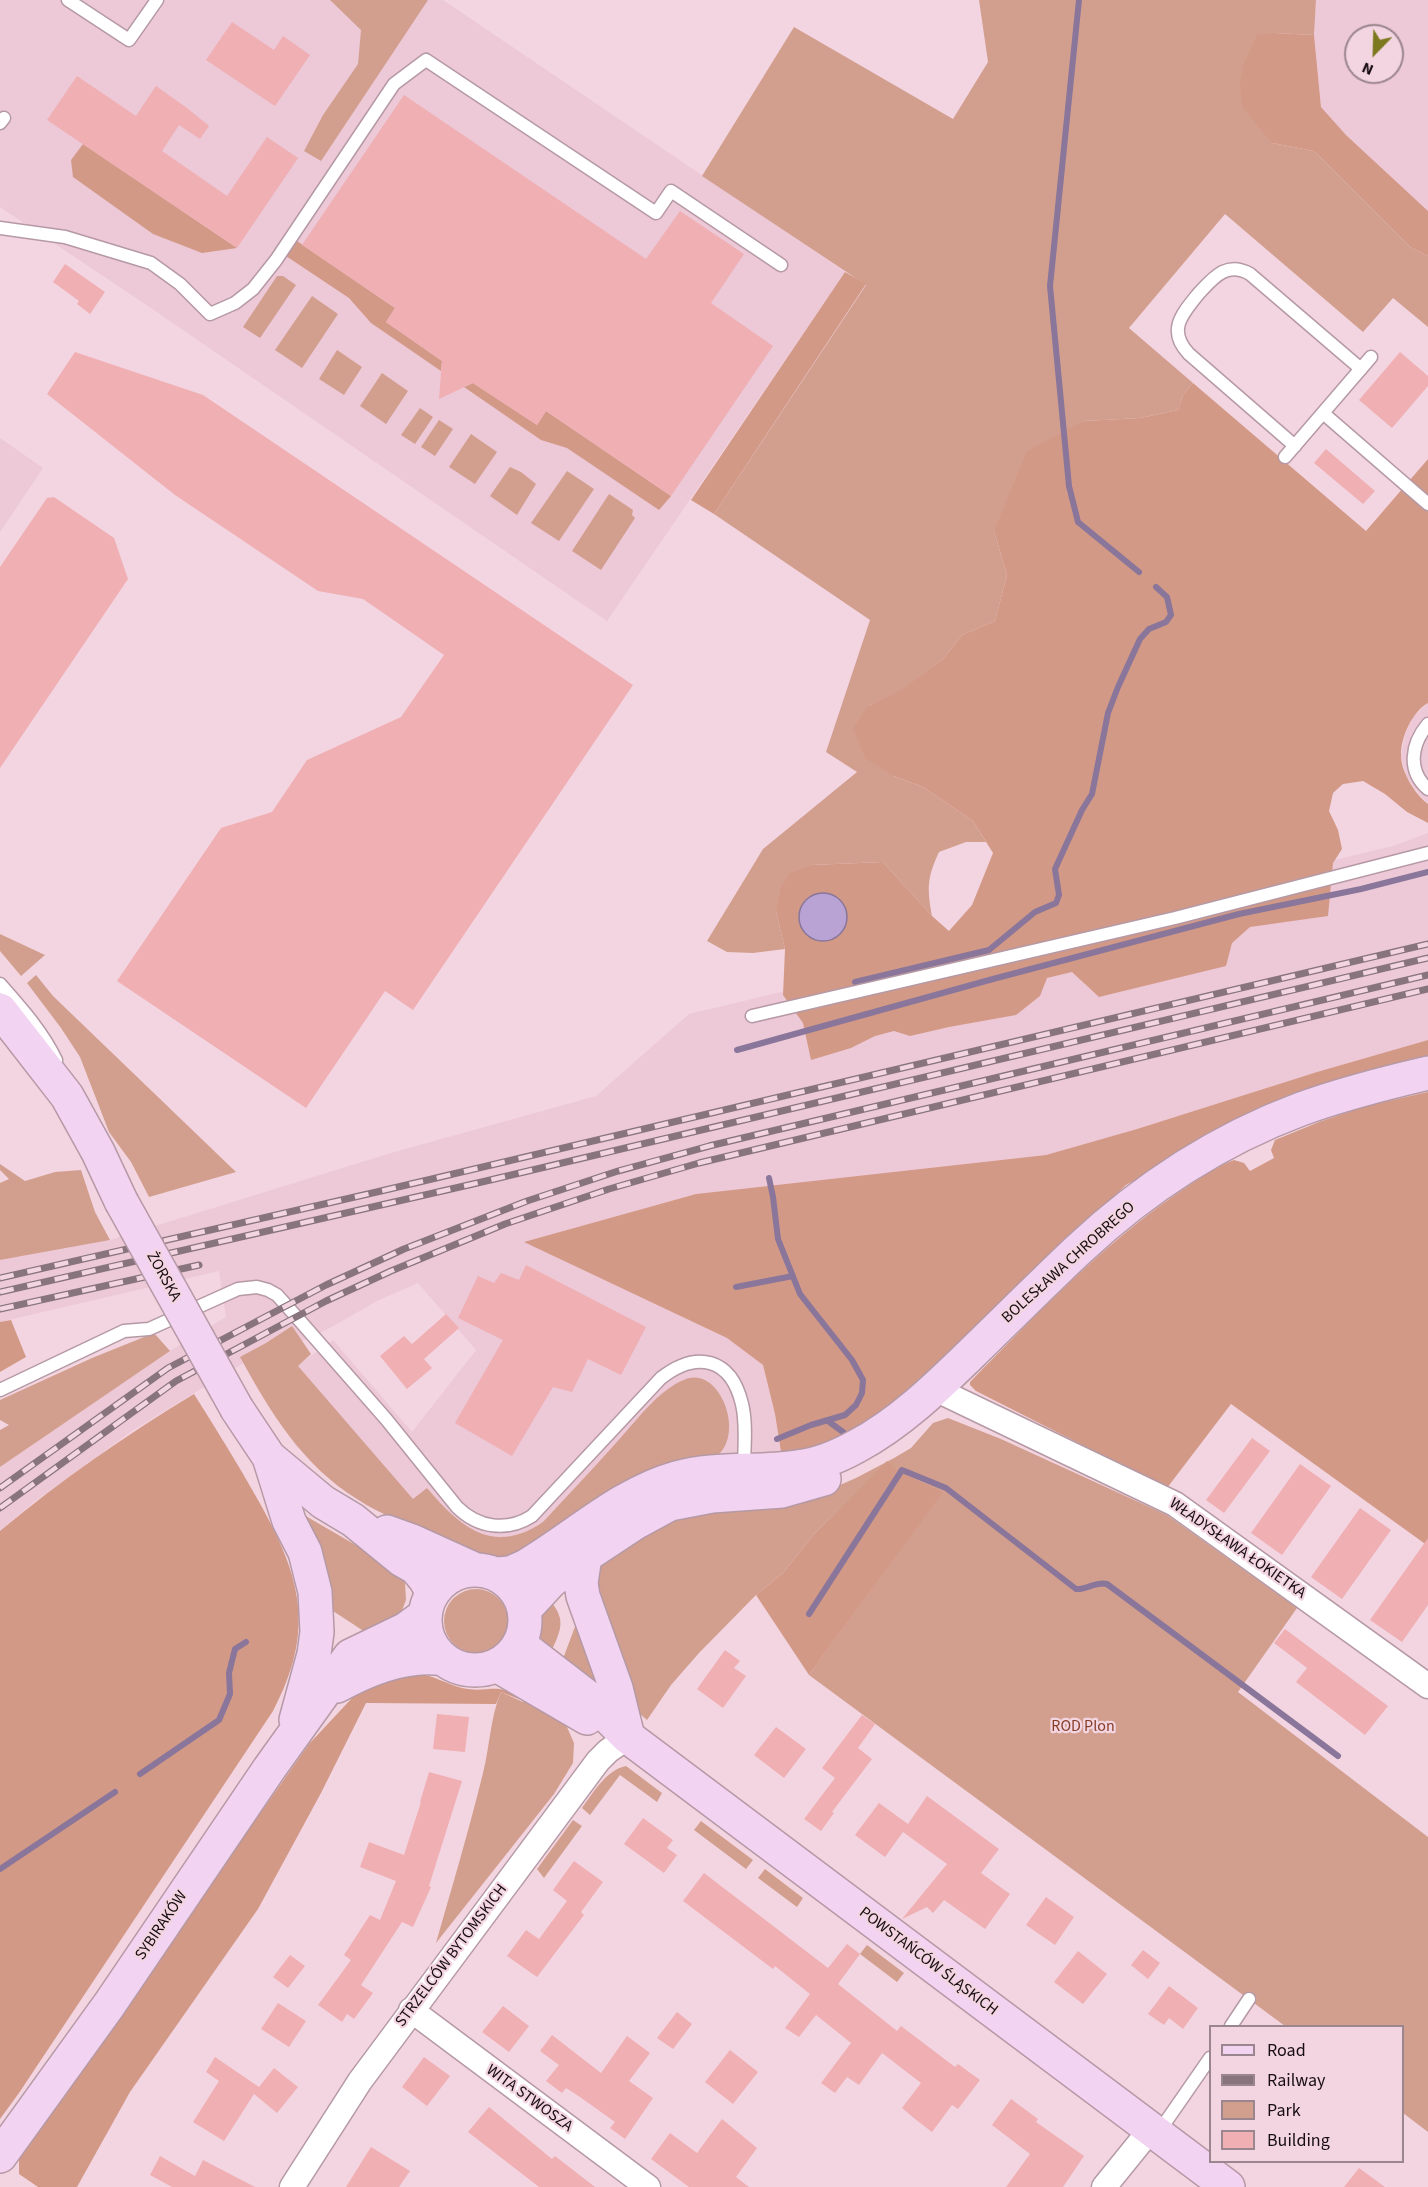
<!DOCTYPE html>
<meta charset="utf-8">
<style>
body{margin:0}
#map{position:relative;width:1428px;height:2187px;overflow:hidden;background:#f3d5e1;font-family:"Source Sans 3",sans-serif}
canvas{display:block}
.legend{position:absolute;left:1209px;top:2025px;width:195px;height:138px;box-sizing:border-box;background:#f3d5e1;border:2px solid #9b858e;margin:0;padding:8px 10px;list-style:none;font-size:18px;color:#180e12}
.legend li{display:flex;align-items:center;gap:12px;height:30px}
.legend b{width:30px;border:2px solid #9b858e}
.north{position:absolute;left:1344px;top:24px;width:60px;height:60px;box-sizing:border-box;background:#f3d5e1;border:2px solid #9b858e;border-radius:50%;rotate:203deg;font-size:16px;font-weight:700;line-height:24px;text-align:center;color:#180e12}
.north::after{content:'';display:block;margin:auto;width:21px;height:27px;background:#7d7920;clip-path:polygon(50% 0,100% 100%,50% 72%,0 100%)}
</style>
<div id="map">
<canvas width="1428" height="2187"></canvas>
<ul class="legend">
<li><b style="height:8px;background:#f2d3f1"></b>Road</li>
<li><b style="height:8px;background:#88747c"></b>Railway</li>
<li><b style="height:16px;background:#d29f8f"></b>Park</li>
<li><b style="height:16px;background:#efafb3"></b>Building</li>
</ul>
<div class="north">N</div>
</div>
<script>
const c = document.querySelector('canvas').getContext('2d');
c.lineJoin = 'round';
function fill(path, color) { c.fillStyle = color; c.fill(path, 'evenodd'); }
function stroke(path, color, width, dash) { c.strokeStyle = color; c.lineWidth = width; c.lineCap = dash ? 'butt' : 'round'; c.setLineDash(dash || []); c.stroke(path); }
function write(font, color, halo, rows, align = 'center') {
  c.font = font + ' "Source Sans 3",sans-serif'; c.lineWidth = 4.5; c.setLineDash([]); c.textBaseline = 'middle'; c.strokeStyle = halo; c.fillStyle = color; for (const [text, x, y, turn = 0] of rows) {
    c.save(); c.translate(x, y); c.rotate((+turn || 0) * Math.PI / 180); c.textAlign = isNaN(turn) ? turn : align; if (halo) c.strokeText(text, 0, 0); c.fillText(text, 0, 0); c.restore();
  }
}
const built = new Path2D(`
 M 0,0 L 443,0 L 845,272 L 607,621 L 148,306 L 0,207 Z
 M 1316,0 L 1428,0 L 1428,211 L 1346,135 L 1321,107 L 1314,35 ZM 1356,36 L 1392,36 L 1392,72 L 1356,72 Z
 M 0,438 L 43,468 L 0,532 Z
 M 1428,703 L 1428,804 L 1415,789 L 1407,778 L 1401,756 L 1405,735 L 1413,717 Z
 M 1428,833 L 1428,1040 L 1317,1072 L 1137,1129 L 1046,1155 L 696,1194 L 525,1242 L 727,1338 L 763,1365 L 775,1414 L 782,1458 L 496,1559 L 477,1556 L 368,1506 L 346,1492 L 296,1446 L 260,1392 L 333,1340 L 412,1432 L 476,1350 L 418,1283 L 377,1301 L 328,1329 L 298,1343 L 273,1345 L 135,1429 L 34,1502 L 0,1531 L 0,1467 L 170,1351 L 226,1317 L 219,1271 L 0,1322 L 0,1260 L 110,1240 L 391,1153 L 596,1096 L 689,1014 L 1393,846 Z`);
const green = new Path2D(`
 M 330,0 L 428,0 L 321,161 L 304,151 L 323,115 L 358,64 L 361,30 Z
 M 979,0 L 1316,0 L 1314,35 L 1274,33 L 1272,143 L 1314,151 L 1410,247 L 1428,256 L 1428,327 L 1393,298 L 1363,332 L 1225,214 L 1129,328 L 1193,383 L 1183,395 L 1178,410 L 1140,418 L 1084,421 L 994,531 L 1007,575 L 995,621 L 962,635 L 944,658 L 900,692 L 868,706 L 894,776 L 923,787 L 973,821 L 986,842 L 966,842 L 939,852 C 927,878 927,888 932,916 L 883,862 L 812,865 L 776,912 L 785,949 L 753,953 L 727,952 L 707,941 L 763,849 L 857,772 L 826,752 L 870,620 L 714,514 L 866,285 L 702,176 L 794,27 L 953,119 L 988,62 Z
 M 277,276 L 283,276 L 296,285 L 260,338 L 243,327 Z
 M 312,296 L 338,314 L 302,368 L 275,350 Z
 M 337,350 L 362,367 L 344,395 L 319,379 Z
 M 382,373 L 408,391 L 386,424 L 360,406 Z
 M 420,408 L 433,417 L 415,444 L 401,435 Z
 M 439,420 L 453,429 L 435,456 L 421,447 Z
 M 471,434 L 497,452 L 475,484 L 449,467 Z
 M 510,467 L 521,472 L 536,484 L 517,515 L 490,496 Z
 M 567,471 L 594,489 L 559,541 L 531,523 Z
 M 609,494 L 633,510 L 632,515 L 635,518 L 601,570 L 572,551 Z
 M 0,934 L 45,955 L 21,976 L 0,951 Z
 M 36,975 L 53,996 L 236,1172 L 149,1197 L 131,1162 L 109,1132 L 80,1057 L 61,1028 L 27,983 Z
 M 0,1164 L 25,1181 L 55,1172 L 81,1170 L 95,1212 L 110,1240 L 0,1260 L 0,1183 L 9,1179 L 0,1170 Z
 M 292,1326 L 311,1354 L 298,1366 L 413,1499 L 427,1488 C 460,1527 493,1556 543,1522 C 567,1496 592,1470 615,1444 C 636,1422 657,1390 686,1379 C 721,1366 747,1438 714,1458 L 517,1557 C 480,1561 464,1550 431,1535 C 406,1524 380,1514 357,1499 C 303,1466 270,1412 240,1357 L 266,1343 Z
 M 154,1333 L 170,1351 L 0,1467 L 0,1430 L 9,1425 L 0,1420 L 0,1400 L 92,1358 Z
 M 948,1418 L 1001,1439 L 1167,1515 L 1297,1608 L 1238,1692 L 1428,1837 L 1428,2132 L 1403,2113 L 1402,2026 L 1285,2026 L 809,1675 L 942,1492 L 901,1472 L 887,1462 L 814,1534 L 783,1573 L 756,1595 L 699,1653 L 671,1685 L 647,1720 L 640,1714 L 597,1595 L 596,1574 L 601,1565 L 667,1519 L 810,1498 L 856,1478 L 894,1458 L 911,1448 L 933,1423 Z
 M 304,1515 L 390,1565 L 405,1583 L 406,1600 L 401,1613 L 365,1632 L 330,1609 Z
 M444 1621a32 32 0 1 1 64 0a32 32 0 1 1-64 0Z
 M 549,1599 C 568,1622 560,1630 550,1655 C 535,1633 537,1623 549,1599 Z
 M 579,1616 L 605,1690 L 561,1664 Z
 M 501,1692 L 523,1702 L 524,1698 L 563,1722 L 567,1727 L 574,1743 L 573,1763 L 554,1794 L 436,1943 C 452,1887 469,1830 483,1773 C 490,1746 490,1718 501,1692 Z
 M 626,1766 L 662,1793 L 657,1802 L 620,1775 L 590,1815 L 582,1808 C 593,1793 606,1770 626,1766 Z
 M 573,1820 L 582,1826 L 544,1878 L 537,1869 Z
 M 701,1821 L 753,1860 L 746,1869 L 694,1830 Z
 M 765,1869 L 803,1898 L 797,1907 L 758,1878 Z
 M 867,1945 L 904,1973 L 897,1982 L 860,1954 Z`);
const forest = new Path2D(`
 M 1274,33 L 1314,35 L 1321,107 L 1346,135 L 1428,211 L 1428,256 L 1410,247 L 1314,151 L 1272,143 L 1242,107 L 1240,81 L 1244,63 L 1257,35 Z
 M 83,144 L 237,248 L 202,253 L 153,234 L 73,177 L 71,160 Z
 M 297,241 L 395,308 L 386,322 L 442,361 L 441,371 L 371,323 L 349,298 L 286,256 Z
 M 845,272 L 866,284 L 714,514 L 691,500 Z
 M 473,383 L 537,425 L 546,411 L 671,496 L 659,510 L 567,448 L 541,440 L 464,387 Z
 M 1193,383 L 1366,531 L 1428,459 L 1428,703 C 1412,712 1401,737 1401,755 C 1401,772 1415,794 1428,804 L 1428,823 L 1407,812 L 1385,794 L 1363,781 L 1343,784 L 1333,793 L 1329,811 L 1338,830 L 1342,849 L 1333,863 L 1328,916 L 1250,927 L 1232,943 L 1226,966 L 1099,997 L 1072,972 L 1047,978 L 1040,996 L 1016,1015 L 949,1027 L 910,1036 L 894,1031 L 875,1036 L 851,1048 L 811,1060 L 803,1023 L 783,995 L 785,949 L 776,912 L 781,887 L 790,873 L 812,865 L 883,862 L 932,916 L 949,931 L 972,905 L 993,853 L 973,821 L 923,787 L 894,776 L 865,758 L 853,728 L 868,706 L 900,691 L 944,658 L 962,635 L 995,621 L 1007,575 L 994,531 L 1027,451 L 1084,421 L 1140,418 L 1178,410 L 1183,395 Z
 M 1428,1040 L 1428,1057 L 1352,1079 L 1198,1145 L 1126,1185 L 1024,1281 L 922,1384 L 852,1441 L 782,1458 L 775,1414 L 763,1365 L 727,1338 L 524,1242 L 696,1194 L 1046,1155 L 1137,1129 L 1317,1072 Z
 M 1428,1092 L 1428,1546 L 1231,1404 L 1167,1488 L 976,1391 L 970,1385 L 970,1382 C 1035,1316 1099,1248 1175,1195 C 1193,1183 1214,1167 1234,1160 L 1244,1163 L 1250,1171 L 1274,1158 L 1271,1150 L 1275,1140 L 1319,1122 L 1366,1106 Z
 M 11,1320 L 26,1357 L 0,1372 L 0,1322 Z
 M 194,1394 C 216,1429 238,1464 258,1500 C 301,1576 316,1630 273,1711 L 19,2093 L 0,2119 L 0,1531 C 61,1480 126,1435 194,1394 Z
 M 887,1461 L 901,1472 L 943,1492 L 809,1675 L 756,1595 L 783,1573 L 814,1534 Z
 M 417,1674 C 434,1675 446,1684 462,1688 C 489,1694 498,1680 524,1701 L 501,1692 L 496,1704 L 366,1703 L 321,1793 L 258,1909 L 130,2092 L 77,2187 L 38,2187 L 19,2174 L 19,2155 L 309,1744 L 353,1697 L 369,1687 Z`);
const water = new Path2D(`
 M799 917a24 24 0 1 1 48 0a24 24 0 1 1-48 0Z`);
const stream = new Path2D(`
 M 1079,0 L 1050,286 L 1069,486 L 1078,522 L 1139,572
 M 855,982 L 989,950 L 1035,912 L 1056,903 L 1059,895 L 1055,869 L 1082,810 L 1092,794 L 1108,713 L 1118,687 L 1140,639 L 1149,629 L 1166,622 L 1171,615 L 1167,597 L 1156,587
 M 737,1050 L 993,979 L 1239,914 L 1361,889 L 1428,872
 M 769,1178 L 773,1197 L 778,1239 L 800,1294 L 852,1360 L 863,1380 L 862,1393 L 856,1405 L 845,1415 L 811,1425 L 777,1439
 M 736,1287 L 793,1276
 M 828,1421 L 843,1432
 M 809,1614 L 902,1470 L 946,1488 L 1076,1589 C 1086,1590 1096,1581 1107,1584 L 1338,1756
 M 140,1774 L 219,1720 L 230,1694 L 229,1673 L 235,1649 L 246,1642
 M 0,1869 L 115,1792`);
const building = new Path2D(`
 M 232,22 L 274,50 L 283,36 L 310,55 L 275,106 L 206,60 Z
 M 77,76 L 136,116 L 156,86 L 187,108 L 209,126 L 200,139 L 179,125 L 162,151 L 227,196 L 267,137 L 298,158 L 237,248 L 47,120 Z
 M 404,95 L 646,259 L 680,211 L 744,254 L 711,303 L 773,346 L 671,496 L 546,411 L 537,425 L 473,383 L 439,399 L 442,361 L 386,322 L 395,308 L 302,245 Z
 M 65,264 L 105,292 L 90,314 L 77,304 L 79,301 L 53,282 Z
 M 75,352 L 203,395 L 633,685 L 413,1010 L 385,991 L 306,1108 L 117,981 L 221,828 L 272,812 L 307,760 L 401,717 L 444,655 L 363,599 L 318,591 L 175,495 L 47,394 Z
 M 1400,352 L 1428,376 L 1428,386 L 1392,428 L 1359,400 Z
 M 1326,449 L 1375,491 L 1363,504 L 1314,463 Z
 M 54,497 L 114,538 L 128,579 L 0,768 L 0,567 L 47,498 Z
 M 526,1265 L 646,1327 L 621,1375 L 588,1359 L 572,1392 L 553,1387 L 512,1456 L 455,1423 L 503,1340 L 458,1318 L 478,1276 L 494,1283 L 501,1273 L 519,1280 Z
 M 446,1314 L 459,1328 L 424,1359 L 432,1368 L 407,1389 L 380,1356 L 404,1336 L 412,1344 Z
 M 1252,1438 L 1270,1451 L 1224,1513 L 1206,1500 Z
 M 1300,1464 L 1331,1486 L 1282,1555 L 1251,1533 Z
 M 1360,1508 L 1391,1530 L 1342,1599 L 1311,1577 Z
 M 1428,1538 L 1428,1605 L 1402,1642 L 1370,1620 Z
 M 1285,1629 L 1388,1706 L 1365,1735 L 1296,1682 L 1307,1668 L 1274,1643 Z
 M 725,1650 L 740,1661 L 734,1668 L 746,1676 L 723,1708 L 697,1689 Z
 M 437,1714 L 469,1717 L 465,1752 L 433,1749 Z
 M 862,1715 L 875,1724 L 858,1748 L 872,1759 L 832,1812 L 834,1813 L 821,1831 L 804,1819 L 835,1778 L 822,1768 Z
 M 776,1727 L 806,1749 L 784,1778 L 754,1755 Z
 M 429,1772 L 462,1781 L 429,1886 L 431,1887 L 413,1927 L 402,1922 L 361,1985 L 373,1993 L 354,2019 L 347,2014 L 342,2022 L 318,2005 L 351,1960 L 344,1955 L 370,1915 L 380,1920 L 396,1881 L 360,1867 L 369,1842 L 404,1855 L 421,1802 L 420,1802 Z
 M 927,1796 L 999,1849 L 981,1873 L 1010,1894 L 985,1929 L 944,1900 L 933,1913 L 927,1907 L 902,1919 L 947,1864 L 903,1832 L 885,1857 L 855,1835 L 879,1803 L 908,1824 Z
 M 643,1818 L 673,1840 L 667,1848 L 677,1855 L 664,1873 L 624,1844 Z
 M 574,1861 L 603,1882 L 581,1912 L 584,1915 L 537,1977 L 507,1956 L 526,1930 L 539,1939 L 567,1901 L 553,1890 Z
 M 704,1873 L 828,1968 L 847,1944 L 860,1954 L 838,1984 L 897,2031 L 901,2026 L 955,2067 L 958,2064 L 980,2080 L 958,2109 L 952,2105 L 932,2132 L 915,2119 L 902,2108 L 921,2083 L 882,2053 L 859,2085 L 847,2077 L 835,2093 L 821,2083 L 851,2043 L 816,2015 L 799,2037 L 785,2028 L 810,1994 L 775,1966 L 773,1969 L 683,1901 Z
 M 1046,1897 L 1074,1917 L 1055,1945 L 1026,1925 Z
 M 1143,1950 L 1160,1963 L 1148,1979 L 1131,1965 Z
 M 1078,1951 L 1107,1974 L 1083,2004 L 1054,1982 Z
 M 290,1955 L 305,1966 L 288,1988 L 273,1977 Z
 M 1169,1986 L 1198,2008 L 1183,2029 L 1169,2018 L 1164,2025 L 1148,2014 Z
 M 278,2003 L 306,2021 L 289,2047 L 261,2029 Z
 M 503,2006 L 529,2026 L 509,2052 L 482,2032 Z
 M 677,2012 L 692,2024 L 673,2049 L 657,2038 Z
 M 552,2035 L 601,2073 L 627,2036 L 650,2053 L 629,2081 L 653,2098 L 625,2139 L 610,2128 L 615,2122 L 580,2097 L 566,2088 L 562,2093 L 546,2081 L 559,2065 L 540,2051 Z
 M 730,2050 L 758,2072 L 733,2104 L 705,2082 Z
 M 215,2057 L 259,2087 L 274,2068 L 298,2087 L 277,2113 L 254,2094 L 224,2141 L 193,2122 L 219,2081 L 206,2072 Z
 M 424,2057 L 450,2076 L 427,2106 L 402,2087 Z
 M 1011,2099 L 1038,2119 L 1036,2122 L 1084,2156 L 1063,2187 L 1006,2187 L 1030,2154 L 992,2125 Z
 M 489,2107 L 552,2159 L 555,2156 L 595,2187 L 539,2187 L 468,2132 Z
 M 722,2119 L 757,2148 L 736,2177 L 749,2187 L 689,2187 L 651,2159 L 670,2133 L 697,2153 Z
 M 371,2147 L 410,2171 L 399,2187 L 346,2187 Z
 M 160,2156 L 195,2176 L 203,2160 L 255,2187 L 172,2187 L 150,2175 Z
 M 1359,2168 L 1385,2187 L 1344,2187 Z`);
const lane = new Path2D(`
 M 68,0 L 129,40 L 157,0
 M 0,123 L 4,118
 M 0,228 L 65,237 L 151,263 L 180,284 L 210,314 L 235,303 L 253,289 L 276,260 L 394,84 L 426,60 L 656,213 L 671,191 L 781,265
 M 1323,413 L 1428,504
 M 1295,446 L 1189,354 C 1166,330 1183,313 1199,293 C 1214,277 1227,261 1250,274 L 1361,369
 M 1285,457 L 1371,357
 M 1428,724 C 1411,744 1407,771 1428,789
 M 0,984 C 21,1008 42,1031 56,1060
 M 752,1016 L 1175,918 L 1428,853
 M 0,1390 L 124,1331 L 149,1329 L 238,1289 L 257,1287 L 268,1290 L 277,1295 L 286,1305 L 386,1419 L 457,1507 C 478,1528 507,1532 532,1516 L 661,1378 C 697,1350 731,1358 742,1404 C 747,1425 744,1448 744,1469
 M 1231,2026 L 1249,1999
 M 1158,2133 L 1210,2058`);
const street = new Path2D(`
 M 935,1389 L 1175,1504 L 1428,1686
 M 411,2010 L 648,2187
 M 292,2187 L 360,2081 L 598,1761 L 608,1751 L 628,1737
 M 1104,2187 L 1151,2129`);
const secondary = new Path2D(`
 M 0,1010 L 67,1096 L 98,1152 L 121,1201
 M 237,1409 L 269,1457 L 323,1502 L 353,1520 L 402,1560 L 416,1568 L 425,1579 L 433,1593
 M 269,1457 L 289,1521 L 305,1552 L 315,1592 L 317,1632 L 314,1654 L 296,1720
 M 387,1532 L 412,1541 L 476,1570
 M 585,1556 L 581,1583 L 583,1596 L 616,1688 L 628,1737
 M425 1620a50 50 0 1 1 100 0a50 50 0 1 1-100 0Z
 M 497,1574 L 510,1573 L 526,1566 C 575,1537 620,1494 676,1478 C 716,1467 757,1473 797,1467 C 818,1465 839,1456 857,1446 C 900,1423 936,1388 972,1353 C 1007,1319 1042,1284 1078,1250 C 1142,1190 1218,1140 1301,1109 C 1342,1094 1385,1083 1428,1073
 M 525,1609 L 551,1581 L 576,1562 L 635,1523 L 670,1504 L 712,1496 L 782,1491 L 824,1479
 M 521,1643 L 528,1651 L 589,1698 L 628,1737 L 1228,2187
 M 498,1666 L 587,1718
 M 337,1686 C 368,1669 408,1653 444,1659
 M 0,2156 L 109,2005 L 269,1769 L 350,1656 L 406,1629 L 425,1615`);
const rail = new Path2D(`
 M 0,1278 L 381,1191 L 1428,944
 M 0,1292 L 486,1181 L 1428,958
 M 0,1309 L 199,1265
 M 0,1488 L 168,1368 L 326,1285 L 404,1249 L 527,1201 L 618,1171 L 709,1146 L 1428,975
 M 0,1508 L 176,1381 L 326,1301 L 391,1271 L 505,1224 L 609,1189 L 699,1163 L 1428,989`);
const secondaryBridge = new Path2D(`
 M 121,1201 L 237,1409`);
const streetNames = [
 ["BOLESŁAWA CHROBREGO",1069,1263,-42],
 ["ŻORSKA",163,1277,61],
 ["WŁADYSŁAWA ŁOKIETKA",1237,1549,35],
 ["SYBIRAKÓW",162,1926,-56],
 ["STRZELCÓW BYTOMSKICH",452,1956,-53],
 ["POWSTAŃCÓW ŚLĄSKICH",928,1962,37],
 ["WITA STWOSZA",529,2099,36]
];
const parkNames = [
 ["ROD Plon",1083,1727]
];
fill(built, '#edc8d7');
fill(green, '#d29f8f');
fill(forest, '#d39987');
fill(water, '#b9a3d5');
stroke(water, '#89769a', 1.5);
stroke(stream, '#89769a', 6);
fill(building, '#efafb3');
stroke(lane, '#b599a5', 15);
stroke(street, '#b599a5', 27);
stroke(secondary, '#b599a5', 36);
stroke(lane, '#fff', 12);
stroke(street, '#fff', 24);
stroke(secondary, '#f2d3f1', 33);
stroke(rail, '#88747c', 7);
stroke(rail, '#f3d5e1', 4.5, [14]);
stroke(secondaryBridge, '#b599a5', 36, []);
stroke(secondaryBridge, '#f2d3f1', 33);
write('16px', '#180e12', '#f3d5e1', streetNames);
write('16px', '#853d27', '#f3d5e1', parkNames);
</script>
